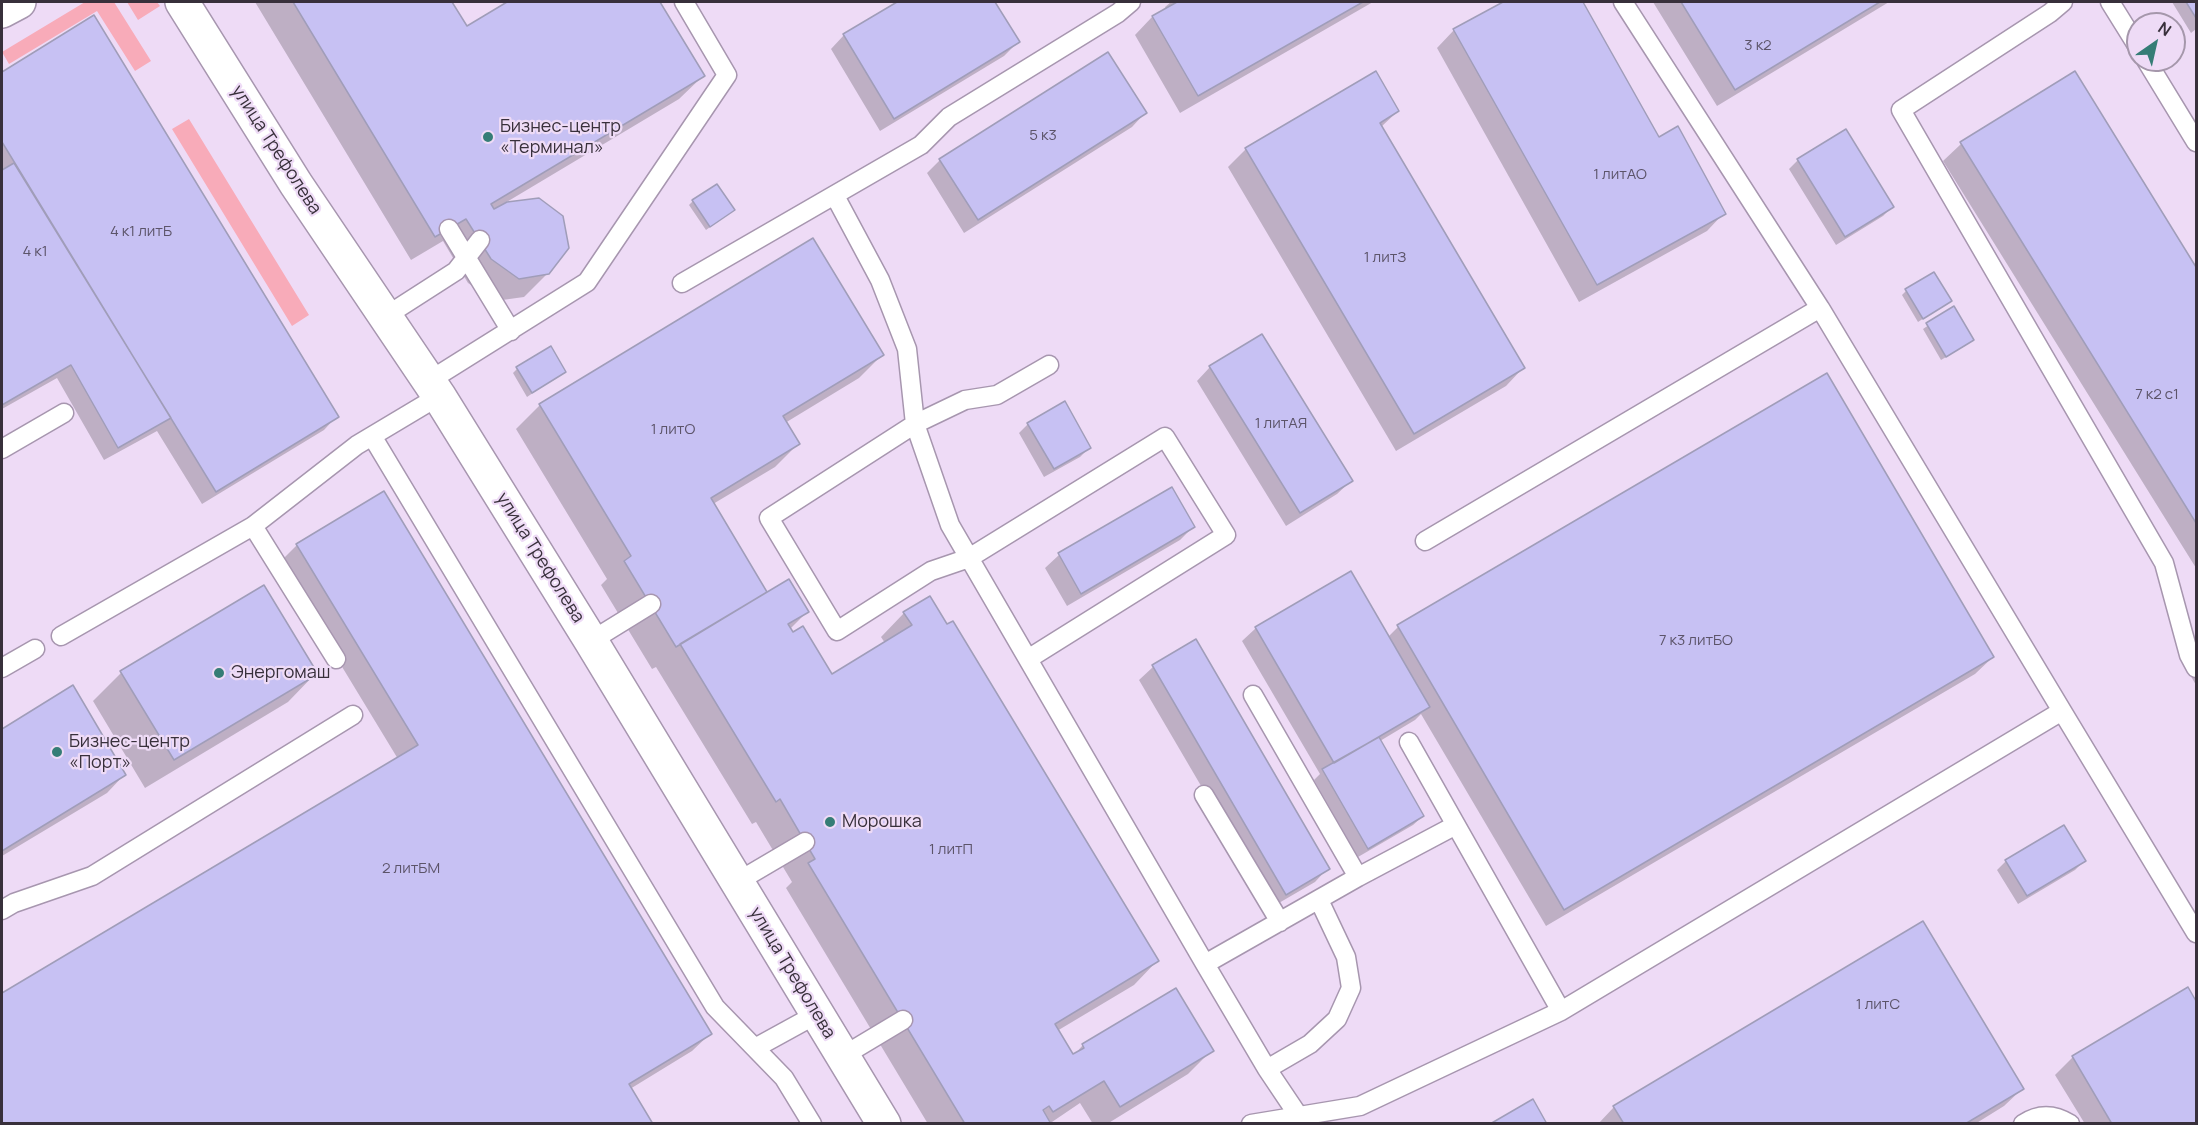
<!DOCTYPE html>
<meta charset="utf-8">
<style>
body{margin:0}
#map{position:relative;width:2198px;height:1125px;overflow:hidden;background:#eedbf6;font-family:Manrope,sans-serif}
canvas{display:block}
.frame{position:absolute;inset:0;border:3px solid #38303b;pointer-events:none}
.north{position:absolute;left:2126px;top:12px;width:60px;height:60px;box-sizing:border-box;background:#eedbf6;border:2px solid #a597ab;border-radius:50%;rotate:34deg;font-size:16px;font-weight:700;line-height:24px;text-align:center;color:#38303b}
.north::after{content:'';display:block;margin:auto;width:21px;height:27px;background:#357d76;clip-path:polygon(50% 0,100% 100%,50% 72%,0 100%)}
</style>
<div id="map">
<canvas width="2198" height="1125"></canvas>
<div class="frame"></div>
<div class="north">N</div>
</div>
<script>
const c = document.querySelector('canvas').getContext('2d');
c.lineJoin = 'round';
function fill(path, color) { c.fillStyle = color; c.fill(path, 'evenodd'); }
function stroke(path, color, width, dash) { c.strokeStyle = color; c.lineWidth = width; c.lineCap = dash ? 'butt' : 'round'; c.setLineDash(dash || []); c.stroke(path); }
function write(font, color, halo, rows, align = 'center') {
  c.font = font + ' Manrope,sans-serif'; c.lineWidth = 4.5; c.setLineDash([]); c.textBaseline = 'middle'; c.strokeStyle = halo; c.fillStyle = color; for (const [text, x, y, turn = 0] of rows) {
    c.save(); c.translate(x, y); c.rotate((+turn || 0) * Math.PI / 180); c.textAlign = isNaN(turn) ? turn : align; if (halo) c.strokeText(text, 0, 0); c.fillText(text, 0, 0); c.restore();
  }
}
const green = new Path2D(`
 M 85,2 L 114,2 L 151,61 L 135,71 L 97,11 L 9,64 L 2,52 Z
 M 127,2 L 157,2 L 160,6 L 138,20 Z
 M 189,119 L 309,315 L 292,326 L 172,129 Z`);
const shadow = new Path2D(`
 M 255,2 L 450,2 L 466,28 L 510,2 L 658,2 L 703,76 L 679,99 L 505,203 L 548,273 L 524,297 L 495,301 L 468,283 L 443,241 L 411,260 Z
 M 900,2 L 993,2 L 1018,42 L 1004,56 L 880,131 L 831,49 L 844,35 Z
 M 1171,2 L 1373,2 L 1180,113 L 1135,35 L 1152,17 L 1166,9 L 1165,7 Z
 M 1506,2 L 1582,2 L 1658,139 L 1724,213 L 1707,231 L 1579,302 L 1437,48 L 1454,30 Z
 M 1653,2 L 1889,2 L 1717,106 Z
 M 2172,2 L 2196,2 L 2196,29 L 2191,33 Z
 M 93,17 L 337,416 L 324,430 L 202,504 L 157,431 L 104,460 L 57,378 L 2,409 L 2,73 Z
 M 1376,73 L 1398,111 L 1381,127 L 1523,368 L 1506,386 L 1396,451 L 1228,167 L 1246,149 Z
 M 2074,73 L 2196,270 L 2196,568 L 1943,161 L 1961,144 Z
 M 1145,113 L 1132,127 L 964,233 L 927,173 L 940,160 Z
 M 1798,160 L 1892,207 L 1883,216 L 1836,245 L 1789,169 Z
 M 693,201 L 728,214 L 706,230 L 689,205 Z
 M 813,240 L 882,355 L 859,378 L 785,423 L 798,444 L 775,467 L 713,504 L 767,594 L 807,612 L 790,629 L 831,676 L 885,643 L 881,637 L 904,613 L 1157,961 L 1134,985 L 1057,1031 L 1073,1056 L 1083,1045 L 1212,1050 L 1188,1074 L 1107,1124 L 1093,1124 L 1080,1103 L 1049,1124 L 928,1124 L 786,888 L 792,882 L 756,822 L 752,824 L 656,667 L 652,669 L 601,585 L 607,579 L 516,429 L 540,405 Z
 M 1906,291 L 1950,301 L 1918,322 L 1902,295 Z
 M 1954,308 L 1968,344 L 1941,360 L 1923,329 Z
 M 1210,367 L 1351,481 L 1337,494 L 1286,526 L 1197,381 Z
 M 517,369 L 564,372 L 527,397 L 513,373 Z
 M 1826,375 L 1993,657 L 1975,674 L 1546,926 L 1421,714 L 1415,720 L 1380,741 L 1423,816 L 1413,825 L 1358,857 L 1314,780 L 1320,774 L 1242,641 L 1256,628 L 1388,637 L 1398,627 Z
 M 1028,424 L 1089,448 L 1080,457 L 1044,477 L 1019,433 Z
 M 1171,489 L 1193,527 L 1180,540 L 1067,606 L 1045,568 L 1059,555 Z
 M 297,545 L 710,1034 L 692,1051 L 630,1089 L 651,1124 L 2,1124 L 2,994 L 398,759 L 279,563 Z
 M 1195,641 L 1328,868 L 1315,882 L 1272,907 L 1139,680 L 1153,667 Z
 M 2196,666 L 2196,685 L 2189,673 Z
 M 121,673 L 316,673 L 288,702 L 145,788 L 93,701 Z
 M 72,687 L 124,775 L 107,793 L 2,856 L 2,730 Z
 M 2006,861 L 2084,861 L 2075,870 L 2018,904 L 1997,870 Z
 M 2187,989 L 2196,1004 L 2196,1124 L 2085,1124 L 2055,1075 L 2073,1057 Z
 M 2022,1089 L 2004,1106 L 1975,1124 L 1598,1124 L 1614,1107 Z`);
const building = new Path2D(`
 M 293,2 L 452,2 L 467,26 L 507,2 L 660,2 L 705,76 L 491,204 L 494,209 L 507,202 L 539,198 L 563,216 L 569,248 L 549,274 L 519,279 L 491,259 L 466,219 L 435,237 Z
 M 897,2 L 995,2 L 1020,42 L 894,119 L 843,34 Z
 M 1177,2 L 1363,2 L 1198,96 L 1152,16 Z
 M 1503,2 L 1583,2 L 1659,137 L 1678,126 L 1726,214 L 1597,285 L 1453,29 Z
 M 1681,2 L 1880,2 L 1735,90 Z
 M 2186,2 L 2196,2 L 2196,18 Z
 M 94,15 L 339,417 L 216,492 L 2,142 L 2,72 Z
 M 1108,52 L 1147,113 L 978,220 L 939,159 Z
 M 1376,71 L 1399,111 L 1380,123 L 1525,368 L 1414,434 L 1245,148 Z
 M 2075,71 L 2196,267 L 2196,523 L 1960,142 Z
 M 1846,129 L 1894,207 L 1845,237 L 1797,159 Z
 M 14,163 L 171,418 L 118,448 L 71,365 L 2,405 L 2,170 Z
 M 717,184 L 735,210 L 710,227 L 692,200 Z
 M 813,238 L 884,355 L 783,416 L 800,444 L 711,498 L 767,592 L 676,647 L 624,561 L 631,556 L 539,404 Z
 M 1934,272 L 1952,301 L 1923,319 L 1905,289 Z
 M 1954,306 L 1974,340 L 1946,357 L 1926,323 Z
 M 1262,334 L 1353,481 L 1300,513 L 1209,366 Z
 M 551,346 L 566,372 L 532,393 L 516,367 Z
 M 1827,373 L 1994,657 L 1564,910 L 1397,625 Z
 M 1065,401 L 1091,448 L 1054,469 L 1027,423 Z
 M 1172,487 L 1195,527 L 1081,594 L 1058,553 Z
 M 384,491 L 712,1034 L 629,1084 L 653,1124 L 2,1124 L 2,993 L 418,745 L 296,544 Z
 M 1351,571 L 1430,707 L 1334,763 L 1255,627 Z
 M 789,579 L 809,612 L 788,624 L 793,632 L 803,626 L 832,674 L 912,625 L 903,612 L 930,596 L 947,624 L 953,621 L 1159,961 L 1055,1024 L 1073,1054 L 1084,1048 L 1082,1044 L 1176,988 L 1214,1051 L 1120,1107 L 1104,1081 L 1053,1112 L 1049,1106 L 1043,1110 L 1051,1124 L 965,1124 L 808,863 L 815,859 L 805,842 L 780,799 L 776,802 L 680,644 Z
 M 264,585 L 318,674 L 174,760 L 120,671 Z
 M 1196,639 L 1330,869 L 1286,895 L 1152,665 Z
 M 73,685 L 126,775 L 2,851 L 2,729 Z
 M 1379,737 L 1424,816 L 1368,849 L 1322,769 Z
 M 2064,825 L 2086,861 L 2027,896 L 2005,860 Z
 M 1923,921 L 2024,1089 L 1965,1124 L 1624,1124 L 1613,1106 Z
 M 2188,987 L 2196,1001 L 2196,1124 L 2112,1124 L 2072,1056 Z
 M 1533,1099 L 1547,1124 L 1490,1124 Z`);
const lane = new Path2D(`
 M 1623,2 L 1820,308 L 2062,711
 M 2063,2 L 2050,13 L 1901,110 L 2164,563 L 2189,655 L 2196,668
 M 2110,2 L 2138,47
 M 2146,60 L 2196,142
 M 835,196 L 880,280 L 907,349 L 915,424 L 950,525 L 1205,964 L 1267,1069 L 1304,1124
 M 449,229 L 511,331
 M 682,283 L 921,145 L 949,117 L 1118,13 L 1131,2
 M 386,316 L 456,271 L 480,240
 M 429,381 L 587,282 L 727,75 L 684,2
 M 372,436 L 715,1007 L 784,1078 L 812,1124
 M 2,449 L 64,413
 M 253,526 L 336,659
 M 1425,541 L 1820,308
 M 61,636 L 253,526 L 357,445 L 439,396
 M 591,641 L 651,604
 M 1028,659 L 1226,535 L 1165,437 L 969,558 L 931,571 L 837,631 L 769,518 L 915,424 L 965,400 L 997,395 L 1049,365
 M 2,668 L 35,649
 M 1253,695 L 1358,877
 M 1409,742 L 1561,1011
 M 1204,795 L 1280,922
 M 737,882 L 805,842
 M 2,910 L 14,903 L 92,876 L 353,715
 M 1205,964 L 1358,877 L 1456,825
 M 755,1048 L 817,1014
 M 843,1056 L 903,1020
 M 1267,1069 L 1310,1044 L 1337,1019 L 1351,988 L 1346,957 L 1319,900
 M 1251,1124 L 1360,1106 L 1561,1011 L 2062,711 L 2196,933
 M 2023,1124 C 2038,1114 2054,1114 2070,1124`);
const street = new Path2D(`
 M 182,2 L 296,184 L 439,396 L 591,641 L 884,1124
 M 2,11 L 19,2`);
const markers = [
 [488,137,6,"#357d76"],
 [219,673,6,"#357d76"],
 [57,752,6,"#357d76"],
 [830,822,6,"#357d76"]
];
const numberNames = [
 ["3 к2",1758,46],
 ["5 к3",1043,136],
 ["1 литАО",1620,175],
 ["4 к1 литБ",141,232],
 ["4 к1",35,252],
 ["1 литЗ",1385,258],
 ["7 к2 с1",2157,395],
 ["1 литАЯ",1281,424],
 ["1 литО",673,430],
 ["7 к3 литБО",1696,641],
 ["1 литП",951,850],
 ["2 литБМ",411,869],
 ["1 литС",1878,1005]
];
const poiNames = [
 ["Бизнес-центр",500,127],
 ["«Терминал»",500,148],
 ["Энергомаш",231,673],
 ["Бизнес-центр",69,742],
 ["«Порт»",69,763],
 ["Морошка",842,822]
];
const streetNames = [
 ["улица Трефолева",276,150,57],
 ["улица Трефолева",540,558,58],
 ["улица Трефолева",792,973,59]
];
fill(green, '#f8abb9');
fill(shadow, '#0003');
fill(building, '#c7c1f3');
stroke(building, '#a09db9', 1.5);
stroke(lane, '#a796af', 21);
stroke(street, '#a796af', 36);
stroke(lane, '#fff', 18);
stroke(street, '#fff', 33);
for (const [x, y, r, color] of markers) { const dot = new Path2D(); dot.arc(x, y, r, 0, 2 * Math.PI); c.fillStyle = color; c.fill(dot); stroke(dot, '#eedbf6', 2); }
write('15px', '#5c5469', null, numberNames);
write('18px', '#38303b', '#eedbf6', poiNames, 'left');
write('18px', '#38303b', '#eedbf6', streetNames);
</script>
